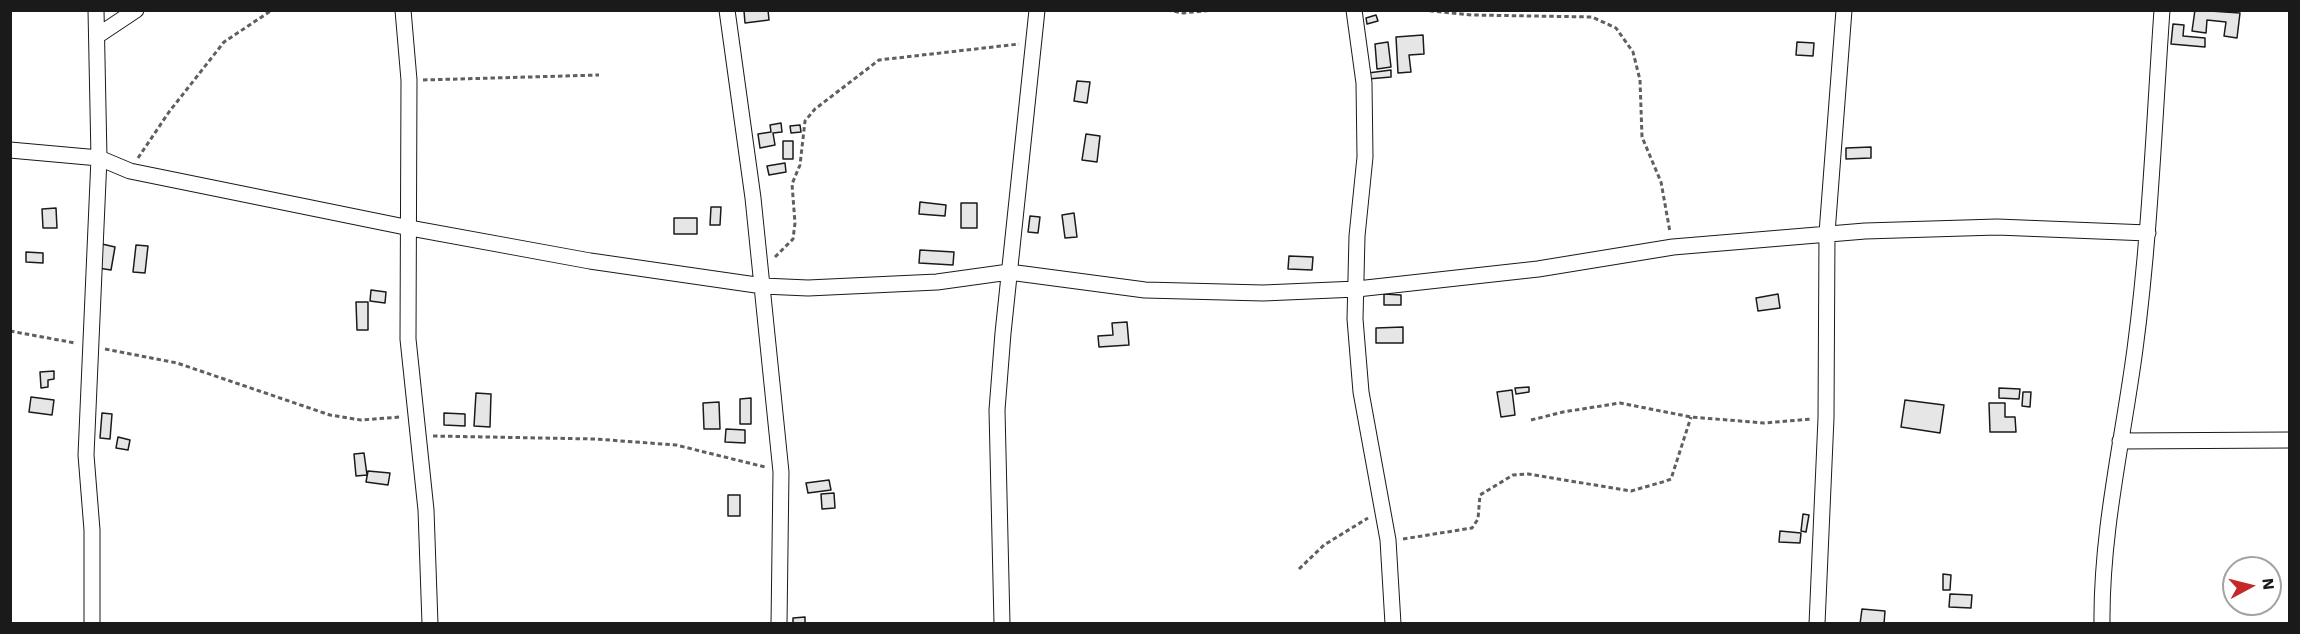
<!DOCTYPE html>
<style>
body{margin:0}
#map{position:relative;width:2300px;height:634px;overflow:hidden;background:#fff;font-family:"Work Sans",sans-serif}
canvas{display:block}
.frame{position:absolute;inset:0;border:12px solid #1a1a1a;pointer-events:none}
.north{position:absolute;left:2222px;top:556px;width:60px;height:60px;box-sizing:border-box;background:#fff;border:2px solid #a3a3a3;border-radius:50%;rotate:83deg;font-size:16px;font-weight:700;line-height:24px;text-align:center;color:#1a1a1a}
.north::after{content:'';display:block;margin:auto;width:21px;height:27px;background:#c62828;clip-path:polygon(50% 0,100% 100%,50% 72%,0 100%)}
</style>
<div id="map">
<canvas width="2300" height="634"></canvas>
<div class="frame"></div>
<div class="north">N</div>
</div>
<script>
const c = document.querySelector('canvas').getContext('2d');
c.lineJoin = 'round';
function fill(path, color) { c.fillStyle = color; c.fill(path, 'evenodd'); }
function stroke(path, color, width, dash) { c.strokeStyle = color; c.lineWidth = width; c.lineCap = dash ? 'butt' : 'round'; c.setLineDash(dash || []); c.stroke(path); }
const building = new Path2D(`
 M 768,10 L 769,20 L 745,23 L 744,11 Z
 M 2195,10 L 2240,13 L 2237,38 L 2224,36 L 2226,22 L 2207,20 L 2206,33 L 2192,31 Z
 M 1376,15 L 1378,21 L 1367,24 L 1366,18 Z
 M 2173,24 L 2184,25 L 2183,36 L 2205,38 L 2205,47 L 2171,44 Z
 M 1423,35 L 1424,54 L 1409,55 L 1411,72 L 1398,73 L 1396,37 Z
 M 1388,42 L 1391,67 L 1377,69 L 1375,44 Z
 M 1797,42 L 1814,43 L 1813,56 L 1796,55 Z
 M 1391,70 L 1391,77 L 1368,79 L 1368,73 Z
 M 1077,81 L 1090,82 L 1087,103 L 1074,101 Z
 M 781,123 L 782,132 L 773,133 L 775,145 L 760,148 L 758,134 L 771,132 L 770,125 Z
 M 800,125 L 801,132 L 791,133 L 790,126 Z
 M 1086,134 L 1100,136 L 1097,162 L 1082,160 Z
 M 783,141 L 793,141 L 793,159 L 783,159 Z
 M 1871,147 L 1871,158 L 1846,159 L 1846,148 Z
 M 785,163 L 786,172 L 769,175 L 767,166 Z
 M 920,202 L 946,205 L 945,216 L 919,214 Z
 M 961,203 L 977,203 L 977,228 L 961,228 Z
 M 711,207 L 721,207 L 720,225 L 710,225 Z
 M 56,208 L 57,228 L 43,228 L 42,209 Z
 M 1074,213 L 1077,237 L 1065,238 L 1062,215 Z
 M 1030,216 L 1040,217 L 1038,233 L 1028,232 Z
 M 674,218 L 697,218 L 697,234 L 674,234 Z
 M 102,244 L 115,247 L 111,270 L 98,268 Z
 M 136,245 L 148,246 L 145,273 L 133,272 Z
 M 920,250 L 954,252 L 953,265 L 919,263 Z
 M 26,252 L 43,253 L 43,263 L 26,262 Z
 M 1289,256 L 1313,257 L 1312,270 L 1288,269 Z
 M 371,290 L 386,292 L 385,303 L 370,301 Z
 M 1384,294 L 1401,295 L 1401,305 L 1384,305 Z
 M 1778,294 L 1780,308 L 1758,311 L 1756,298 Z
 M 356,302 L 368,302 L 368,330 L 357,330 Z
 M 1127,322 L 1129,345 L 1099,347 L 1098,336 L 1113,335 L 1112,323 Z
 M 1403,327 L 1403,343 L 1376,343 L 1376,328 Z
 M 54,371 L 54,379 L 48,380 L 48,387 L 41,388 L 40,372 Z
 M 1529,387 L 1529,392 L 1516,394 L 1515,388 Z
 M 1999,388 L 2020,389 L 2019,399 L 1999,398 Z
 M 1512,390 L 1515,415 L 1501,417 L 1497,392 Z
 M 2023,392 L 2031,392 L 2030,407 L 2022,406 Z
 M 476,393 L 491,394 L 490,427 L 474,426 Z
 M 31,397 L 54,400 L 52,415 L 29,412 Z
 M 751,398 L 751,424 L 740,424 L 740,399 Z
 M 1905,400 L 1944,405 L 1940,433 L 1901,427 Z
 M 719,402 L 720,429 L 704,429 L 703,403 Z
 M 1989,403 L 2005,403 L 2005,417 L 2015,417 L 2016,432 L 1990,432 Z
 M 102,413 L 112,414 L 110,439 L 100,438 Z
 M 444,413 L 465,414 L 465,426 L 444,425 Z
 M 726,429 L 745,430 L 745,443 L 725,442 Z
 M 118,437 L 130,440 L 128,450 L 116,448 Z
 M 364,453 L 367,475 L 356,476 L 354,454 Z
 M 368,471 L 390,473 L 388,485 L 366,482 Z
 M 829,480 L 831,490 L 808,493 L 806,483 Z
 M 834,493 L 835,508 L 822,509 L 821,494 Z
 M 728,495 L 740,495 L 740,516 L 728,516 Z
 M 1803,514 L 1809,515 L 1806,532 L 1801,531 Z
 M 1780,531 L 1801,533 L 1800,543 L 1779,542 Z
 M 1943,574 L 1951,575 L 1950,590 L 1943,590 Z
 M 1950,594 L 1972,595 L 1971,608 L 1949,607 Z
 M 1862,609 L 1885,611 L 1884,624 L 1860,624 Z
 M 805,617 L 805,624 L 793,624 L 793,618 Z`);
const path = new Path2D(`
 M 1167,10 L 1183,13 L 1213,10
 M 1422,10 L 1472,15 L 1592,17 L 1616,28 L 1633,52 L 1640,80 L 1642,137 L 1661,182 L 1670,232
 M 423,80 L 599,75
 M 138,158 L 169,112 L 224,42 L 272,10
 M 775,257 L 793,239 L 795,223 L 792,184 L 800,165 L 805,121 L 815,109 L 879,60 L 1019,44
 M 10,331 L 75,343
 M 105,349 L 177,363 L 330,415 L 361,420 L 400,417
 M 1531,420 L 1563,412 L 1620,403 L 1691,417 L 1764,423 L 1812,419
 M 433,436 L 595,439 L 676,445 L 765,467
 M 1403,539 L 1472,528 L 1478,519 L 1480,495 L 1513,475 L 1528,474 L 1631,491 L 1666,481 L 1671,479 L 1691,417
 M 1299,569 L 1324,545 L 1368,518`);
const minor = new Path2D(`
 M 403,10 L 409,80 L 408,339 L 426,510 L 430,624
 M 727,10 L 753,198 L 781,472 L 779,624
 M 1354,10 L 1364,83 L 1365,157 L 1357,236 L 1355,319 L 1361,392 L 1388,540 L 1393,624
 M 97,36 L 136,10
 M 10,150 L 99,158 L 130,171 L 410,228 L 590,261 L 763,286 L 808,288 L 937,282 L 1009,272 L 1145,290 L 1263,293 L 1357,289 L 1538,269 L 1673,247 L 1865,231 L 1997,227 L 2148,233
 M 2120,441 L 2290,440
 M 92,624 L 92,530 L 86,455 L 99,158 L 96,10
 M 1002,624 L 997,410 L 1003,333 L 1037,10
 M 1817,624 L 1826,418 L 1827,233 L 1844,10
 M 2102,624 C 2101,531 2123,440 2135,349 C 2150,237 2154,124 2162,10`);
fill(building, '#e6e6e6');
stroke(building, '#1a1a1a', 1.5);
stroke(minor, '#1a1a1a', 17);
stroke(path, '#5f5f5f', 3, [4.5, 3]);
stroke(minor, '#fff', 15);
</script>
